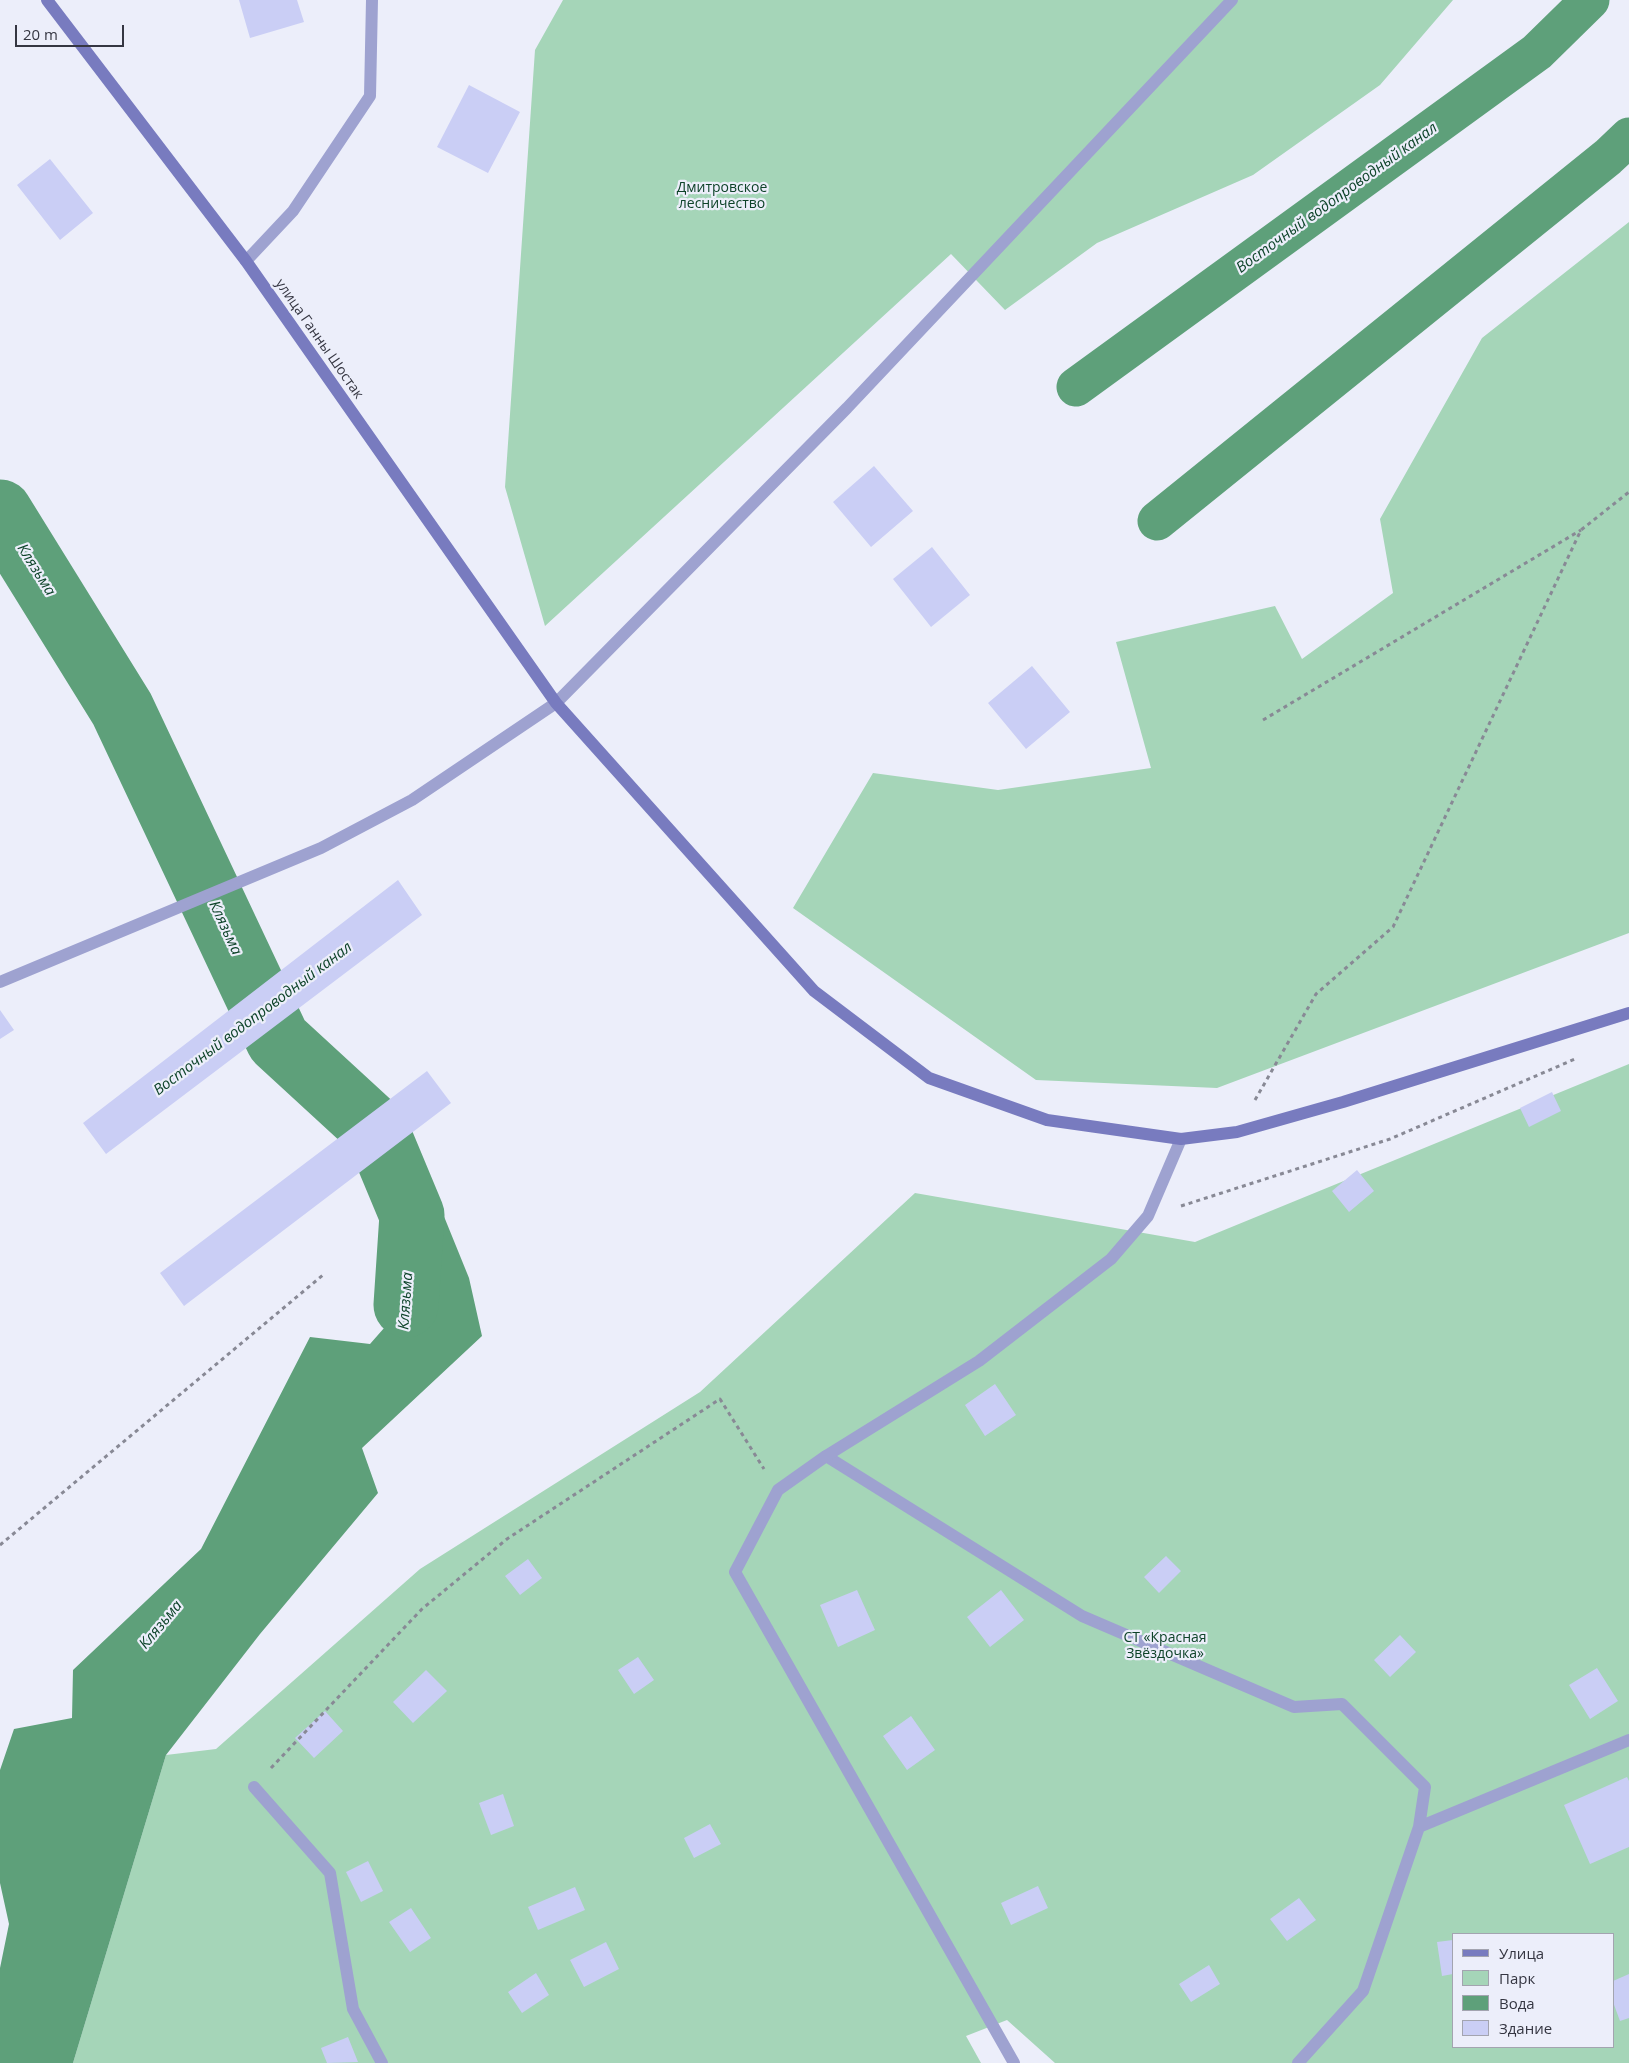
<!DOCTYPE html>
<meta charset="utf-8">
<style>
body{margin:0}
#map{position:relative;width:1629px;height:2063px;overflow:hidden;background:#eceefa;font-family:"Open Sans",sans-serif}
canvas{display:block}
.legend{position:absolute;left:1452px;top:1933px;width:162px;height:115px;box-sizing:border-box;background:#eceefa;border:1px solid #a3a4b0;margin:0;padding:6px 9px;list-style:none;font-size:15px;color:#353642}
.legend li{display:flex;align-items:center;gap:10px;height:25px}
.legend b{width:25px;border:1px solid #a3a4b0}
.scale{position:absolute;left:15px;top:25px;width:109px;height:22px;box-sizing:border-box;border:2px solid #353642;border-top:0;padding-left:6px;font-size:15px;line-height:18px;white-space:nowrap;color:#353642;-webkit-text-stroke:4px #eceefa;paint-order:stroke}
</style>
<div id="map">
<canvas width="1629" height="2063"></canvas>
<ul class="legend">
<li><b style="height:6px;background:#787bbf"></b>Улица</li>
<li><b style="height:14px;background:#a5d5b8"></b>Парк</li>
<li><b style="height:14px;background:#5ea07a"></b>Вода</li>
<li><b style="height:14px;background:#cacef5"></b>Здание</li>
</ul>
<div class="scale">20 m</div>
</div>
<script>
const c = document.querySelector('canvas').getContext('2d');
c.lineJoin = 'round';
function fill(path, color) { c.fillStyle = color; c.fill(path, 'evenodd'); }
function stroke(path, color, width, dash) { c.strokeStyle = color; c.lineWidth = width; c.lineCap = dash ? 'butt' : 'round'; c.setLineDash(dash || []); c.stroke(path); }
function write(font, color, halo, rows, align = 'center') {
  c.font = font + ' "Open Sans",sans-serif'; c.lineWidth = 4.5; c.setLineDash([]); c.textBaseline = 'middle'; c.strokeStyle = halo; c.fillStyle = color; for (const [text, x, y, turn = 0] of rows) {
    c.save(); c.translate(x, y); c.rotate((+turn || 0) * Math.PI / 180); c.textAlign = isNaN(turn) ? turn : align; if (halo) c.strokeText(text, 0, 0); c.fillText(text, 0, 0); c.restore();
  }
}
const green = new Path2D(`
 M 563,0 L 1453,0 L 1380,85 L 1253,175 L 1097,243 L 1005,310 L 951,254 L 545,626 L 505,487 L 535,50 Z
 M 1629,222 L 1629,933 L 1217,1088 L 1036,1080 L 793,908 L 873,773 L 998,790 L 1151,768 L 1116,642 L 1275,606 L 1302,659 L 1393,593 L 1380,519 L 1482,338 Z
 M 1629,1064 L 1629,2063 L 1055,2063 L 1007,2020 L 966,2036 L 981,2063 L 73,2063 L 166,1755 L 216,1749 L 420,1569 L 700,1392 L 915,1193 L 1195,1242 ZM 1453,1934 L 1613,1934 L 1613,2047 L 1453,2047 Z`);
const water = new Path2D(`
 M 443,1214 L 469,1278 L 482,1336 L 362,1448 L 378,1493 L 260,1634 L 166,1755 L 73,2063 L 0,2063 L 0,1968 L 9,1924 L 0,1883 L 0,1770 L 14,1729 L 72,1718 L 73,1670 L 201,1549 L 310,1337 L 370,1344 L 392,1319 L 389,1217 Z`);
const canal = new Path2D(`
 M 1076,387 L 1537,52 L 1590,0
 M 1157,521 L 1608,157 L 1629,137`);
const river = new Path2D(`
 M 0,512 L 122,709 L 278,1040 L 377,1131 L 412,1215 L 406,1305`);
const building = new Path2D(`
 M 239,0 L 297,0 L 304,22 L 250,38 Z
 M 469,85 L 520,112 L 488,173 L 437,147 Z
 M 50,159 L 93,213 L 60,240 L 17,185 Z
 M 874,466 L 913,511 L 871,547 L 833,502 Z
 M 932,547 L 970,595 L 931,627 L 893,579 Z
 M 1032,666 L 1070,712 L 1026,749 L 988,703 Z
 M 398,880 L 422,915 L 106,1154 L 83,1123 Z
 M 0,1010 L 14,1030 L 0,1039 Z
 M 427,1071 L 451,1103 L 184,1306 L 160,1273 Z
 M 1552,1092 L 1561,1111 L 1529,1127 L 1520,1108 Z
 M 1357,1170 L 1374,1191 L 1349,1212 L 1332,1191 Z
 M 995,1384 L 1016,1415 L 985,1436 L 965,1405 Z
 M 1166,1556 L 1181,1571 L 1159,1593 L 1144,1577 Z
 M 528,1559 L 542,1578 L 520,1595 L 505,1576 Z
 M 857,1590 L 875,1630 L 838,1647 L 820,1605 Z
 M 1001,1590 L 1024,1620 L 990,1647 L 967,1617 Z
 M 1400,1635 L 1416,1652 L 1390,1677 L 1374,1660 Z
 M 638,1657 L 654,1680 L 634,1694 L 618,1670 Z
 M 1597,1668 L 1618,1701 L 1590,1719 L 1569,1685 Z
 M 426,1670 L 447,1691 L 413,1723 L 393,1702 Z
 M 325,1711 L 343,1731 L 314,1758 L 295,1738 Z
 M 911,1716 L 935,1750 L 907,1770 L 883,1736 Z
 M 1627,1777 L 1629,1781 L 1629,1847 L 1590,1864 L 1564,1805 Z
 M 503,1794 L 514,1826 L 491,1835 L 479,1803 Z
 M 710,1824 L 721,1844 L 694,1858 L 684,1838 Z
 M 368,1861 L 383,1891 L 361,1902 L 346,1872 Z
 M 1038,1886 L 1048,1908 L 1011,1925 L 1001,1903 Z
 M 575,1887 L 585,1910 L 538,1930 L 528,1907 Z
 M 1299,1898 L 1316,1920 L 1287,1941 L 1270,1919 Z
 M 411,1908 L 431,1938 L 410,1952 L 389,1922 Z
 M 1453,1940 L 1453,1974 L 1442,1976 L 1437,1942 Z
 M 606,1942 L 619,1969 L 584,1987 L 570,1960 Z
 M 1209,1965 L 1220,1984 L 1191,2002 L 1179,1984 Z
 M 536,1973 L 549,1995 L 522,2013 L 508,1992 Z
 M 1629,1974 L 1629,2018 L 1620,2021 L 1613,2002 L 1613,1981 Z
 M 348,2037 L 358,2062 L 327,2063 L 321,2048 Z`);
const path = new Path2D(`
 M 1263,720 L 1581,530
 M 1255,1100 L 1316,994 L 1393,927 L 1581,530 L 1629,492
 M 1181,1206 L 1390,1139 L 1575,1059
 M 0,1545 L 323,1275
 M 271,1768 L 422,1609 L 507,1539 L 720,1399 L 764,1469`);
const lane = new Path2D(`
 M 246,261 L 293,211 L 370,96 L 372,0
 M 826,1456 L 1082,1616 L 1294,1707 L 1342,1704 L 1425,1787 L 1419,1827 L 1363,1991 L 1298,2063
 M 254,1787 L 330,1873 L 353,2009 L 382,2063
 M 1419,1827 L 1629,1740`);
const street = new Path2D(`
 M 0,982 L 321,848 L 412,800 L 556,703 L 847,408 L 1232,0
 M 1014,2063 L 735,1572 L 778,1490 L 826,1456 L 979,1361 L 1111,1259 L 1148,1216 L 1181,1139`);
const secondary = new Path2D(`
 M 47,0 L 246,261 L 556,703 L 814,991 L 929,1078 L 1047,1120 L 1181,1139 L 1237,1132 L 1343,1102 L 1629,1013`);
const parkNames = [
 ["Дмитровское",722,188],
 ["лесничество",722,204],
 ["СТ «Красная",1165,1638],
 ["Звёздочка»",1165,1654]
];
const streetNames = [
 ["улица Ганны Шостак",319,339,55]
];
const waterNames = [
 ["Восточный водопроводный канал",1337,198,-36],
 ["Клязьма",36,570,58],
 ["Клязьма",225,928,65],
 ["Восточный водопроводный канал",253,1019,-37],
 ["Клязьма",406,1301,-86],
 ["Клязьма",161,1625,-50]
];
fill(green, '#a5d5b8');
fill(water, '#5ea07a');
stroke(canal, '#5ea07a', 39);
stroke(river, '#5ea07a', 65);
fill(building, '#cacef5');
stroke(path, '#888995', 3, [4, 4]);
stroke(lane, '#9ea2d0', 12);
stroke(street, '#9ea2d0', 12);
stroke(secondary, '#787bbf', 12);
write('14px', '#0e4329', '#eceefa', parkNames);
write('14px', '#353642', '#eceefa', streetNames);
write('italic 15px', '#0d4329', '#eceefa', waterNames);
</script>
